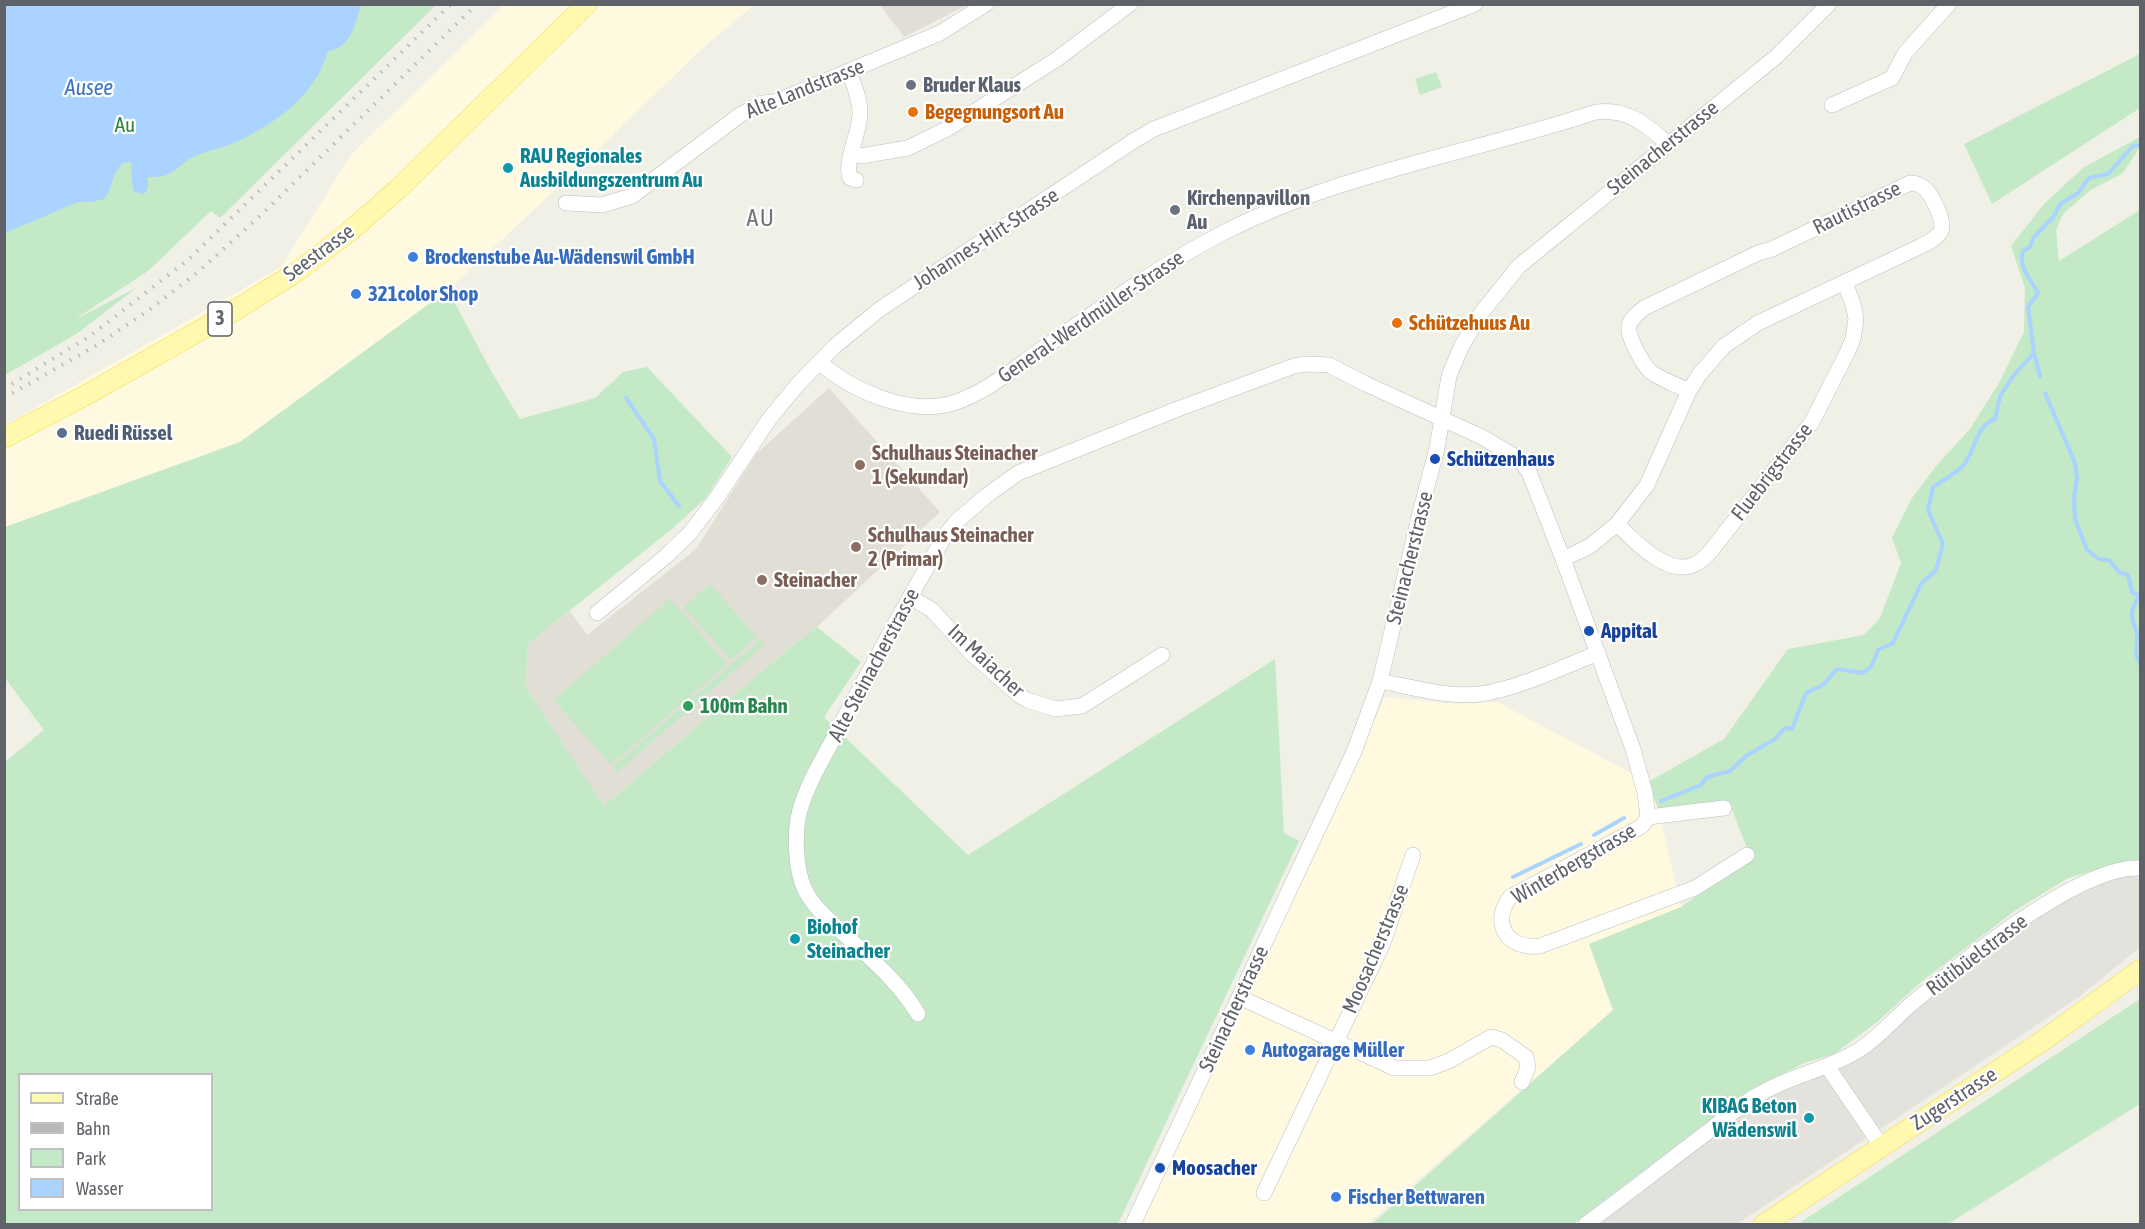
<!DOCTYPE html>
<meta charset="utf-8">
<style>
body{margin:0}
#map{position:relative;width:2145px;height:1229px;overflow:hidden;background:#f1f0e7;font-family:"Asap Condensed",sans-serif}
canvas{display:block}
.frame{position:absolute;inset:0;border:6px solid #5f6268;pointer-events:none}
.legend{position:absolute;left:18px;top:1073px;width:195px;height:138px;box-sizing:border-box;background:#fff;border:2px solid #bfc0c3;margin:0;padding:8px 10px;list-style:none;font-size:18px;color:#5f6268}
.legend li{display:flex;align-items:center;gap:12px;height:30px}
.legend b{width:30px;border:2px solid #bfc0c3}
</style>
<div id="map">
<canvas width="2145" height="1229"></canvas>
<div class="frame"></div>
<ul class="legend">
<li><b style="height:8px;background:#fff9af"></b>Straße</li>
<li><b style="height:8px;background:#b8b9b9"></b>Bahn</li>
<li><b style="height:16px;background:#c3e9c7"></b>Park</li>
<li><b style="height:16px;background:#aad3ff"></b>Wasser</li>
</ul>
</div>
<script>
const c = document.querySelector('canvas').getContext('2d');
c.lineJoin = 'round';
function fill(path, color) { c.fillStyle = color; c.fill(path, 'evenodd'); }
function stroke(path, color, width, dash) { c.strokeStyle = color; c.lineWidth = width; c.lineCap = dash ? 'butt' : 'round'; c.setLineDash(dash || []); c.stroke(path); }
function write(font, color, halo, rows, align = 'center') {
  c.font = font + ' "Asap Condensed",sans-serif'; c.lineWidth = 4.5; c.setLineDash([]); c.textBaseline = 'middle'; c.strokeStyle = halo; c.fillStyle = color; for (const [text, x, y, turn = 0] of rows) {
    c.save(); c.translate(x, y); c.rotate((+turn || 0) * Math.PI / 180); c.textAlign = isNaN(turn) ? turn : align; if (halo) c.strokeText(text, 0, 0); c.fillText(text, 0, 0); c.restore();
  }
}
const commercial = new Path2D(`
 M 504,5 L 754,5 L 706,45 L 571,175 L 448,290 L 240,442 L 5,527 L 5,425 L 281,267 L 351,155 Z
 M 1385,697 L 1454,704 L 1497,702 L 1648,782 L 1659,812 L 1681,907 L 1589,944 L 1613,1010 L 1367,1224 L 1138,1224 L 1235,1026 Z`);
const industrial = new Path2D(`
 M 2129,873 L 2140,877 L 2140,947 L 2079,997 L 1737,1224 L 1596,1224 L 1743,1113 L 1768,1097 L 1815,1075 L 2063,898 Z`);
const education = new Path2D(`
 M 880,5 L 967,5 L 904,37 Z
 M 829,388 L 940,512 L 817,627 L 787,650 L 604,806 L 525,686 L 528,644 L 570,611 L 587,635 L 696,549 L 756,454 Z`);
const green = new Path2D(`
 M 5,5 L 436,5 L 220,218 L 211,211 L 148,271 L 74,320 L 136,288 L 78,333 L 5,375 Z
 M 2140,54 L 2140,108 L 1992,204 L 1964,144 Z
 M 1436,72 L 1442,87 L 1420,95 L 1415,79 Z
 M 2140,137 L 2140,147 L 2123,173 L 2089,191 L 2063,214 L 2056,230 L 2059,261 L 2140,210 L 2140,863 L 2131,860 L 2068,878 L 2016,910 L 1921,982 L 1876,1023 L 1834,1054 L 1804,1063 L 1747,1092 L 1573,1224 L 1372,1224 L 1613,1010 L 1589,944 L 1681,907 L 1751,858 L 1731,807 L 1659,812 L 1648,782 L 1724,739 L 1788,649 L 1864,635 L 1880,618 L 1901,563 L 1892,538 L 1912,498 L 1937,465 L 1970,429 L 2000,381 L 2024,332 L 2025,288 L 2011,246 L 2044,204 L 2084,167 Z
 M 448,290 L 491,371 L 520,419 L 595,398 L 623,372 L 647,367 L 732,457 L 706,498 L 672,529 L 528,644 L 525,686 L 604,806 L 787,650 L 817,627 L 861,662 L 824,717 L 968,855 L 1275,659 L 1284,833 L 1299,841 L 1118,1224 L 5,1224 L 5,762 L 44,730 L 5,678 L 5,527 L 240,442 ZM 20,1074 L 212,1074 L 212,1210 L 20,1210 Z
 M 710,584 L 757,637 L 731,660 L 684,607 Z
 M 670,599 L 727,664 L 611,765 L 554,700 Z
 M 760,640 L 764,645 L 617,772 L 613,767 Z
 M 2140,999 L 2140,1104 L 1948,1224 L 1798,1224 Z`);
const water = new Path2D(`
 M 5,4 L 361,4 L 361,5 C 356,23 350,49 328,51 C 316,96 272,126 232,144 C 219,149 204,151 193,157 C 183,162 176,171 166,175 C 161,178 154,176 148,177 L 148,189 L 144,194 L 134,192 L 132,183 L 131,162 L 123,163 L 114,175 L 110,189 L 104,199 L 91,202 L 78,202 L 5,233 Z`);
const stream = new Path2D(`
 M 2040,376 L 2034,353 L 2028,307 L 2038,293 C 2031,280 2018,267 2023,251 L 2030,247 L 2034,237 L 2054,216 L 2060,204 L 2078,193 L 2089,178 L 2108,174 L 2133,146 L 2140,145
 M 2045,393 L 2075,463 L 2077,478 L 2074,498 L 2075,519 L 2087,550 L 2099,559 L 2109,560 L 2119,572 L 2128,575 L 2132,592 L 2139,596 C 2136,602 2132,607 2132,614 C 2131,621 2136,627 2137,634 C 2138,644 2133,653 2140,663
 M 626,398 L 654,439 L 660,481 L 679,506
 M 1661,801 L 1701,785 L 1707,777 L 1730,771 L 1746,756 L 1775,739 L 1785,728 L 1792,729 L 1806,693 L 1823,685 L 1837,669 L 1862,673 L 1871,667 L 1878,650 L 1893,643 L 1921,584 L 1936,570 L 1943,544 L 1928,510 L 1933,487 C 1942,481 1956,473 1964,465 C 1975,450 1976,426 1995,419 L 2000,396 L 2014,375 L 2034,353
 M 1594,835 L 1624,818
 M 1513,877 L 1581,844`);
const minor = new Path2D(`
 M 849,72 C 854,85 860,99 860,113 C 860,133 844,161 850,178 L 856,180
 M 1832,105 L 1892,78 L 1905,53 L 1949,4
 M 852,154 L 861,156 L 908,148 L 947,129 L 1057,59 L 1130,4
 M 566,203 L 602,205 L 632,196 L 740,115 L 762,103 L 775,102 L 940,33 L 986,4
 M 819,362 C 852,391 909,416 953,403 C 986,393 1017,366 1045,347 C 1102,307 1159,266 1221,234 C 1338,173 1472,153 1596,112 C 1627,108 1646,124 1668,144
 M 1617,524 C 1634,541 1669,578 1695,564 C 1701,562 1706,556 1710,552 L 1812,422 L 1847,353 L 1853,339 L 1856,319 L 1853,304 L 1845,283
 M 1563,559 L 1590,546 L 1617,524 L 1647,485 L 1689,391 L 1699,375 L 1724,346 L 1758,323 L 1917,248 C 1925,244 1937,239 1941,231 C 1945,221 1932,194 1923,187 C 1919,184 1915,183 1910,183 L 1772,249 L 1758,253 L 1644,308 C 1638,313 1631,318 1629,326 C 1627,336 1643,365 1651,372 C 1662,380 1677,385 1689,391
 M 910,597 L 932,610 L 970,652 L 1019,695 L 1027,700 L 1055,709 L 1082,706 L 1162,655
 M 597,613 L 665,557 L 690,533 L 716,499 L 770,418 L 799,383 L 835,346 L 880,309 L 1135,140 L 1154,129 L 1475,4
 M 1380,681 C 1412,687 1447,698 1480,694 C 1517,689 1563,667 1598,653
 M 1648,817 L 1724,808
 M 1239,997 L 1394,1068 L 1430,1068 L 1449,1061 L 1491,1037 L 1502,1040 L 1526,1057 L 1528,1067 L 1522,1082
 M 918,1014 C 899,982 871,959 844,934 C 830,921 814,908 805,890 C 795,869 794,832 800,810 C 808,781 826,754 839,728 C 873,663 908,600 944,537 L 956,522 L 986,496 L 1018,473 L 1175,410 L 1294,366 L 1306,364 L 1329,365 L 1366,384 L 1482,437 L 1519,459 L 1529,472 L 1563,559 L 1633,749 L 1645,793 L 1648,817 L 1642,826 L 1633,831 L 1510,897 C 1490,924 1508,950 1540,946 L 1695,888 L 1747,855
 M 1827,1066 L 1882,1147
 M 1264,1193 L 1383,943 L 1413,855
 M 1133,1224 L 1354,752 L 1380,681 L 1420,513 L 1437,448 L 1449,376 L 1461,347 L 1482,312 L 1519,266 L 1777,56 L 1829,4
 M 1586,1224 C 1626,1195 1665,1164 1705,1134 C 1722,1121 1738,1107 1756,1096 C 1788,1076 1827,1070 1859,1050 C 1878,1038 1893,1020 1910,1005 C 1957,966 2079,865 2140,868`);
const major = new Path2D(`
 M 4,438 L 88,394 L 234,311 L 298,271 L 349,232 L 398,189 L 587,4
 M 1764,1224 L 2044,1040 L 2140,970`);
const rail = new Path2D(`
 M 12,384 L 90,336 L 189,259 L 451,4
 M 4,398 L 97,345 L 149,310 L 198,272 L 260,216 L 477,4`);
const markers = [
 [911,85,6,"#6b7280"],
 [913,112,6,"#e8710a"],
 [508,168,6,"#0f9aa8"],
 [1175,210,6,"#6b7280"],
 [413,257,6,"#3f7fe0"],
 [356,294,6,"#3f7fe0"],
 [1397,323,6,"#e8710a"],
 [62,433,6,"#5c6f8a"],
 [1435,459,6,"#1a4fb4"],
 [860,465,6,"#8d6e63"],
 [856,547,6,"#8d6e63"],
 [762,580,6,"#8d6e63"],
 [1589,631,6,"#1a4fb4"],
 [688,706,6,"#2e9e5b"],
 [795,939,6,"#0f9aa8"],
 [1250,1050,6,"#3f7fe0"],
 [1809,1118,6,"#0f9aa8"],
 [1160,1168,6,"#1a4fb4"],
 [1336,1197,6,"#3f7fe0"]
];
const shields = [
 [220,319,24]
];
const shieldNames = [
 ["3",220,319]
];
const worshipNames = [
 ["Bruder Klaus",923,85],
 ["Kirchenpavillon",1187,198],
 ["Au",1187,222]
];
const streetNames = [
 ["Alte Landstrasse",805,89,-22],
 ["Steinacherstrasse",1663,148,-39],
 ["Rautistrasse",1857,208,-26],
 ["Johannes-Hirt-Strasse",986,239,-33],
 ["Seestrasse",319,253,-36],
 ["General-Werdmüller-Strasse",1091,317,-34],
 ["Fluebrigstrasse",1772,472,-52],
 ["Steinacherstrasse",1410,558,-76],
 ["Im Maiacher",986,661,43],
 ["Alte Steinacherstrasse",874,665,-62],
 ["Winterbergstrasse",1574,864,-30],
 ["Moosacherstrasse",1376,949,-67],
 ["Rütibüelstrasse",1977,955,-37],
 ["Steinacherstrasse",1234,1009,-65],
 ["Zugerstrasse",1954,1099,-33]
];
const foodNames = [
 ["Begegnungsort Au",925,112],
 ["Schützehuus Au",1409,323]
];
const parkNames = [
 ["Au",125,125]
];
const cultureNames = [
 ["RAU Regionales",520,156],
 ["Ausbildungszentrum Au",520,180],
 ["Biohof",807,927],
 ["Steinacher",807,951],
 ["KIBAG Beton",1797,1106,"right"],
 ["Wädenswil",1797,1130,"right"]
];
const shopNames = [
 ["Brockenstube Au-Wädenswil GmbH",425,257],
 ["321color Shop",368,294],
 ["Autogarage Müller",1262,1050],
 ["Fischer Bettwaren",1348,1197]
];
const serviceNames = [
 ["Ruedi Rüssel",74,433]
];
const educationNames = [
 ["Schulhaus Steinacher",872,453],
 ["1 (Sekundar)",872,477],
 ["Schulhaus Steinacher",868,535],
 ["2 (Primar)",868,559],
 ["Steinacher",774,580]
];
const transitNames = [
 ["Schützenhaus",1447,459],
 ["Appital",1601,631],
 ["Moosacher",1172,1168]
];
const leisureNames = [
 ["100m Bahn",700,706]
];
const waterNames = [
 ["Ausee",89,88]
];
const quarterNames = [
 ["AU",761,218]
];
fill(commercial, '#fffadf');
fill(industrial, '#e3e2dc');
fill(education, '#e1dfd5');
fill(green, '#c3e9c7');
fill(water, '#aad3ff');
stroke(stream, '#aad3ff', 4);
stroke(minor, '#bcbec3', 16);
stroke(major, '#f8d95a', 21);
stroke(minor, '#fff', 15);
stroke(major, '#fff9af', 20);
stroke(rail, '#b8b9b9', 4, [1.5, 8]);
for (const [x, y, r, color] of markers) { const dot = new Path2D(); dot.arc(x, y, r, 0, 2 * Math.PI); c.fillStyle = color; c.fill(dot); stroke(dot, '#fff', 2); }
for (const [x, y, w] of shields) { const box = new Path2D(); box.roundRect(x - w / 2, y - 17, w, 34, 4.5); c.fillStyle = '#fff'; c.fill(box); stroke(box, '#5f6268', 1.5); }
write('bold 20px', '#5f6268', null, shieldNames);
write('bold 21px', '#5b616d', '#fff', worshipNames, 'left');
write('21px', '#5f6268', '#fff', streetNames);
write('bold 21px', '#c56008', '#fff', foodNames, 'left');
write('21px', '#30843c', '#fff', parkNames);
write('bold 21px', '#0d838f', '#fff', cultureNames, 'left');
write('bold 21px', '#366cbe', '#fff', shopNames, 'left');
write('bold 21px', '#4e5e75', '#fff', serviceNames, 'left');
write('bold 21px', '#785e54', '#fff', educationNames, 'left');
write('bold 21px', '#164399', '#fff', transitNames, 'left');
write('bold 21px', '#27864d', '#fff', leisureNames, 'left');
write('italic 22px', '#4275c1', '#fff', waterNames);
c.letterSpacing = '1.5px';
write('24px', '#6f747a', '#fff', quarterNames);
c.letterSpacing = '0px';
</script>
